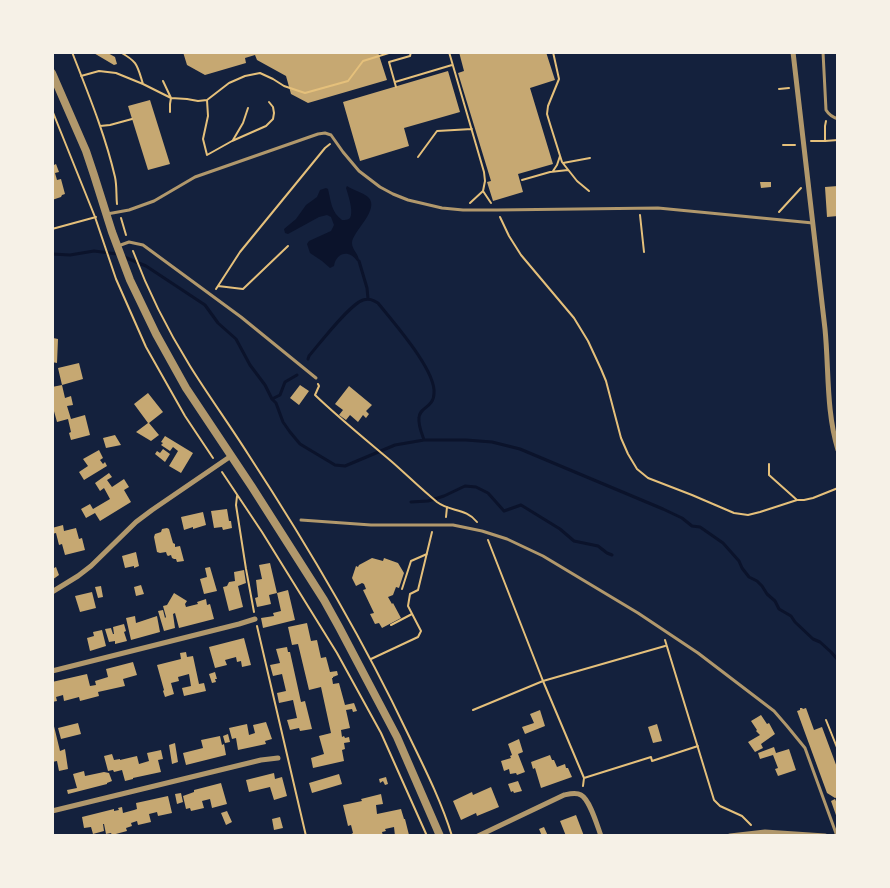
<!DOCTYPE html>
<style>
body{margin:0}
#map{position:relative;width:890px;height:888px;overflow:hidden;background:#14213d;font-family:Ubuntu,sans-serif}
canvas{display:block}
.frame{position:absolute;inset:0;border:54px solid #f6f1e7;pointer-events:none}
</style>
<div id="map">
<canvas width="890" height="888"></canvas>
<div class="frame"></div>
</div>
<script>
const c = document.querySelector('canvas').getContext('2d');
c.lineJoin = 'round';
function fill(path, color) { c.fillStyle = color; c.fill(path, 'evenodd'); }
function stroke(path, color, width, dash) { c.strokeStyle = color; c.lineWidth = width; c.lineCap = dash ? 'butt' : 'round'; c.setLineDash(dash || []); c.stroke(path); }
const water = new Path2D(`
 M 347,186 C 353,190 362,192 368,197 C 381,209 352,232 352,243 C 352,250 359,254 359,261 L 357,261 C 349,249 336,253 334,266 L 330,268 L 322,261 L 310,253 L 307,244 L 309,241 L 331,231 L 334,225 L 331,217 L 327,215 L 319,217 L 288,234 L 285,233 L 284,229 L 296,219 L 306,205 L 317,197 L 320,190 L 326,188 L 328,189 C 331,201 331,212 342,220 C 345,220 348,220 350,218 C 354,212 348,194 346,188 Z`);
const stream = new Path2D(`
 M 52,254 L 70,255 L 94,251 L 117,254 L 146,266 L 205,305 L 218,323 L 236,339 L 250,365 L 265,385 L 272,399 L 276,403 L 283,422 L 290,432 L 300,444 L 335,465 L 345,466 L 395,445 L 424,440 L 466,440 L 492,442 L 520,449 L 663,509 L 682,518 L 692,526 L 700,527 L 723,543 L 739,561 L 742,568 L 749,577 L 757,581 L 762,586 L 767,594 L 775,601 L 779,609 L 791,616 L 795,622 L 813,639 L 820,642 L 831,652 L 838,660
 M 359,261 L 367,288 L 368,299
 M 308,359 L 309,356 C 320,343 349,305 363,300 C 369,298 373,300 378,303 C 393,322 436,370 434,393 C 434,408 419,407 419,418 C 418,425 422,434 424,440
 M 272,399 L 280,395 L 285,382 L 297,375
 M 411,502 L 428,501 L 444,496 L 465,486 L 476,487 L 488,493 L 504,511 L 521,505 L 560,529 L 574,541 L 598,546 L 607,553 L 612,555`);
const building = new Path2D(`
 M 92,52 L 106,52 L 115,57 L 117,64 L 114,65 Z
 M 183,52 L 378,52 L 387,80 L 308,103 L 291,94 L 286,76 L 257,60 L 255,55 L 245,58 L 246,63 L 205,75 L 187,65 Z
 M 459,52 L 546,52 L 555,80 L 530,88 L 553,164 L 518,174 L 523,192 L 493,201 L 487,182 L 491,181 L 458,73 L 464,71 Z
 M 448,71 L 460,112 L 404,128 L 409,146 L 360,161 L 343,102 Z
 M 150,100 L 170,164 L 148,170 L 128,106 Z
 M 56,164 L 59,172 L 55,173 L 57,180 L 61,179 L 65,194 L 62,195 L 61,197 L 52,200 L 52,166 Z
 M 760,182 L 771,182 L 771,187 L 761,188 Z
 M 838,186 L 838,216 L 827,217 L 825,187 Z
 M 53,338 L 58,339 L 57,363 L 52,362 Z
 M 79,363 L 83,379 L 62,385 L 58,368 Z
 M 62,385 L 65,398 L 71,396 L 73,405 L 67,406 L 71,419 L 85,415 L 90,435 L 71,440 L 69,433 L 71,432 L 68,419 L 57,422 L 52,404 L 52,399 L 54,398 L 52,387 Z
 M 300,385 L 309,391 L 299,405 L 290,398 Z
 M 349,386 L 372,405 L 366,411 L 369,414 L 366,418 L 363,415 L 358,422 L 350,415 L 346,420 L 339,415 L 343,410 L 335,404 Z
 M 148,393 L 163,412 L 149,423 L 159,435 L 151,441 L 136,432 L 148,423 L 134,404 Z
 M 115,435 L 121,445 L 106,448 L 103,438 Z
 M 165,436 L 193,453 L 181,473 L 169,466 L 178,451 L 173,447 L 170,451 L 161,445 L 163,443 L 161,442 Z
 M 163,449 L 170,454 L 165,462 L 155,454 L 157,451 L 160,453 Z
 M 99,450 L 103,458 L 100,460 L 103,464 L 105,462 L 107,466 L 84,480 L 79,472 L 88,466 L 83,459 Z
 M 109,473 L 112,477 L 107,480 L 112,487 L 124,479 L 129,487 L 124,490 L 131,502 L 100,521 L 95,513 L 86,518 L 81,509 L 90,504 L 93,509 L 110,499 L 104,488 L 100,491 L 95,483 Z
 M 227,509 L 229,521 L 231,521 L 232,528 L 223,530 L 222,527 L 214,528 L 211,511 Z
 M 203,512 L 206,525 L 193,529 L 193,527 L 184,530 L 181,517 Z
 M 63,525 L 64,531 L 76,528 L 79,539 L 82,538 L 85,550 L 65,555 L 62,544 L 59,545 L 56,533 L 52,534 L 52,528 Z
 M 167,528 L 169,529 L 173,543 L 175,544 L 175,547 L 180,546 L 184,561 L 177,562 L 176,559 L 174,559 L 172,558 L 171,555 L 168,556 L 167,555 L 166,552 L 160,553 L 157,552 L 154,537 L 155,534 L 161,532 L 162,529 Z
 M 136,552 L 139,566 L 134,568 L 134,566 L 125,568 L 122,556 Z
 M 372,558 L 383,561 L 384,558 L 398,563 L 404,573 L 399,588 L 396,587 L 393,595 L 388,597 L 392,604 L 393,603 L 401,618 L 382,628 L 379,623 L 375,624 L 370,614 L 374,613 L 363,590 L 366,589 L 364,584 L 362,583 L 356,586 L 352,578 L 356,566 L 358,567 L 359,565 Z
 M 270,563 L 277,593 L 288,590 L 295,620 L 263,628 L 261,618 L 274,616 L 273,613 L 281,611 L 277,593 L 269,595 L 271,604 L 262,606 L 257,607 L 255,598 L 258,597 L 256,580 L 262,579 L 259,565 Z
 M 56,567 L 59,575 L 52,580 L 52,569 Z
 M 210,567 L 217,591 L 204,594 L 200,579 L 207,577 L 205,568 Z
 M 244,570 L 246,583 L 238,586 L 243,607 L 229,611 L 223,587 L 227,586 L 229,582 L 235,581 L 234,572 Z
 M 141,585 L 144,594 L 136,596 L 134,587 Z
 M 101,586 L 103,597 L 98,598 L 95,587 Z
 M 92,592 L 96,608 L 80,612 L 75,596 Z
 M 174,593 L 187,601 L 185,604 L 186,607 L 198,604 L 197,602 L 206,599 L 207,605 L 210,604 L 214,619 L 179,628 L 175,613 L 173,614 L 175,628 L 164,631 L 158,611 L 163,610 L 165,618 L 166,617 L 163,606 L 167,605 Z
 M 135,616 L 136,623 L 157,616 L 160,632 L 131,640 L 126,618 Z
 M 307,623 L 311,641 L 317,640 L 321,658 L 326,657 L 330,672 L 337,671 L 338,675 L 333,677 L 333,678 L 332,678 L 333,684 L 339,683 L 345,705 L 354,703 L 357,711 L 353,712 L 352,709 L 346,710 L 350,728 L 341,730 L 342,737 L 344,736 L 345,738 L 349,737 L 350,742 L 344,743 L 345,749 L 342,750 L 344,761 L 313,768 L 311,758 L 324,754 L 319,736 L 331,733 L 321,687 L 309,690 L 298,644 L 292,645 L 288,627 Z
 M 124,624 L 126,631 L 124,632 L 127,641 L 115,644 L 115,641 L 109,642 L 105,629 L 111,628 L 113,634 L 114,634 L 113,627 Z
 M 102,630 L 106,646 L 90,651 L 87,638 L 94,636 L 93,632 Z
 M 244,638 L 251,665 L 242,667 L 241,661 L 237,662 L 236,657 L 225,660 L 227,665 L 215,668 L 209,647 Z
 M 287,647 L 288,652 L 290,652 L 301,702 L 305,701 L 312,729 L 300,731 L 299,728 L 290,730 L 287,720 L 297,718 L 293,700 L 279,703 L 277,693 L 286,691 L 282,674 L 273,676 L 270,665 L 280,663 L 276,649 Z
 M 186,652 L 187,657 L 193,656 L 199,684 L 204,683 L 206,691 L 184,696 L 182,688 L 191,686 L 189,674 L 178,677 L 179,681 L 171,683 L 174,694 L 165,697 L 163,691 L 164,690 L 157,665 L 181,659 L 180,653 Z
 M 133,662 L 137,675 L 123,679 L 125,686 L 98,692 L 99,696 L 80,701 L 79,697 L 64,701 L 63,695 L 56,697 L 57,701 L 52,702 L 52,682 L 87,674 L 90,686 L 96,685 L 95,681 L 108,677 L 106,669 Z
 M 215,672 L 217,679 L 215,679 L 216,682 L 212,683 L 209,674 Z
 M 800,708 L 802,708 L 803,709 L 806,708 L 814,730 L 822,727 L 838,770 L 838,797 L 835,798 L 827,793 L 797,711 L 800,710 Z
 M 540,710 L 545,726 L 525,734 L 522,727 L 534,723 L 530,714 Z
 M 761,715 L 767,724 L 769,723 L 775,734 L 761,744 L 763,748 L 755,752 L 748,742 L 760,735 L 756,731 L 757,730 L 751,721 Z
 M 52,718 L 60,751 L 65,749 L 68,769 L 59,771 L 57,761 L 52,762 Z
 M 266,722 L 272,739 L 265,741 L 266,744 L 238,750 L 236,738 L 232,739 L 229,728 L 247,724 L 249,735 L 255,733 L 253,725 Z
 M 78,723 L 81,734 L 61,739 L 58,728 Z
 M 657,724 L 662,741 L 653,743 L 648,727 Z
 M 228,734 L 230,742 L 225,743 L 223,736 Z
 M 220,736 L 222,745 L 224,744 L 226,755 L 186,765 L 183,753 L 203,748 L 201,740 Z
 M 519,739 L 523,752 L 518,754 L 525,772 L 517,775 L 516,773 L 510,774 L 509,769 L 504,771 L 501,761 L 511,758 L 510,756 L 512,755 L 508,744 Z
 M 175,743 L 178,762 L 172,764 L 169,745 Z
 M 774,747 L 776,753 L 789,749 L 796,770 L 778,776 L 775,769 L 778,768 L 773,755 L 760,759 L 758,753 Z
 M 161,750 L 163,759 L 158,760 L 161,772 L 133,778 L 133,779 L 125,781 L 122,770 L 114,772 L 113,770 L 108,771 L 104,756 L 112,754 L 114,760 L 120,759 L 120,760 L 137,756 L 139,764 L 149,761 L 147,753 Z
 M 550,755 L 552,760 L 554,760 L 557,767 L 565,764 L 566,768 L 568,768 L 572,777 L 541,788 L 535,768 L 533,769 L 531,762 Z
 M 84,771 L 85,776 L 104,772 L 109,773 L 112,781 L 107,783 L 107,784 L 68,794 L 67,790 L 77,788 L 73,774 Z
 M 274,773 L 275,779 L 282,777 L 287,796 L 274,800 L 270,787 L 249,792 L 246,780 Z
 M 339,774 L 342,784 L 312,793 L 309,783 Z
 M 386,777 L 388,784 L 385,785 L 383,781 L 380,783 L 379,779 Z
 M 518,781 L 522,791 L 514,793 L 513,791 L 511,792 L 508,784 Z
 M 221,783 L 227,804 L 212,808 L 210,799 L 202,801 L 204,808 L 191,811 L 190,808 L 186,809 L 183,796 L 194,792 L 194,790 Z
 M 491,787 L 499,807 L 477,816 L 476,813 L 461,820 L 453,801 L 472,792 L 473,795 Z
 M 181,793 L 183,802 L 177,804 L 175,794 Z
 M 381,794 L 383,804 L 376,805 L 377,814 L 401,809 L 404,819 L 405,819 L 409,835 L 395,836 L 394,827 L 385,829 L 386,831 L 382,832 L 383,836 L 348,836 L 353,833 L 351,825 L 348,826 L 343,805 L 362,801 L 361,799 Z
 M 168,796 L 172,813 L 158,816 L 157,812 L 149,814 L 151,822 L 138,825 L 137,821 L 131,823 L 132,826 L 126,828 L 127,831 L 112,835 L 111,833 L 106,834 L 104,824 L 103,824 L 104,831 L 93,834 L 91,827 L 84,828 L 82,817 L 114,809 L 114,811 L 119,810 L 118,808 L 122,807 L 123,813 L 134,810 L 137,809 L 136,803 Z
 M 835,799 L 838,806 L 837,818 L 831,801 Z
 M 227,811 L 232,822 L 226,825 L 221,813 Z
 M 576,815 L 584,836 L 566,836 L 560,821 Z
 M 280,817 L 283,828 L 274,830 L 272,819 Z
 M 544,827 L 548,836 L 542,836 L 539,829 Z`);
const path = new Path2D(`
 M 72,52 C 88,93 105,134 115,177 C 117,186 116,195 117,204
 M 120,52 C 138,62 137,65 143,84
 M 449,52 L 484,172 L 485,181 L 483,191 L 491,203
 M 553,52 L 559,79 L 548,106 L 547,114 L 550,124 L 562,162 L 577,181 L 589,191
 M 81,76 L 99,71 L 116,73 L 143,84 L 171,98 L 187,99 L 198,101 L 207,100 L 229,83 L 245,76 L 260,73 L 273,79 L 284,86 L 305,93 L 348,81 L 363,61 L 392,52
 M 163,81 L 171,98 L 170,104 L 170,112
 M 395,82 L 452,65
 M 396,87 L 389,62 L 410,56 L 411,52
 M 779,89 L 789,88
 M 207,100 L 208,116 L 203,139 L 207,155 L 232,141 L 266,126 L 273,119 L 274,113 L 273,107 L 269,102
 M 52,110 L 95,217 L 116,279 L 146,347 L 185,416 L 213,458
 M 100,126 L 110,125 L 132,119
 M 233,140 L 243,123 L 248,108
 M 811,141 L 825,141 L 825,126 L 826,121
 M 825,141 L 838,140
 M 783,145 L 795,145
 M 418,157 L 437,131 L 472,129
 M 563,163 L 590,158
 M 553,171 L 557,165 L 560,156
 M 522,180 L 550,172 L 568,170
 M 470,203 L 483,191
 M 779,212 L 801,188
 M 640,215 L 644,252
 M 500,217 L 509,236 L 521,255 L 574,318 L 588,341 L 601,369 L 606,381 L 621,438 L 628,454 L 637,469 L 648,478 L 692,495 L 734,513 L 748,515 L 760,512 L 797,500 L 804,500 L 813,498 L 838,488
 M 121,218 L 126,235
 M 52,229 L 96,217
 M 133,251 C 148,291 167,329 190,366 C 208,395 229,424 248,454 C 306,543 361,635 407,732 C 423,765 441,800 452,836
 M 218,286 L 243,289 L 288,246
 M 216,289 L 240,252 L 325,148 L 330,144
 M 318,384 L 319,386 L 315,395 C 339,418 365,439 391,461 C 406,474 421,489 437,502 C 450,512 466,508 477,522
 M 769,464 L 769,475 L 797,500
 M 222,472 L 262,532 L 337,653 L 381,733 L 427,836
 M 237,496 L 236,505 L 246,569 L 254,612
 M 446,517 L 447,507
 M 488,540 L 543,681 L 584,778 L 583,786
 M 402,589 L 411,561 L 427,554
 M 391,625 L 412,614
 M 257,626 L 306,836
 M 665,640 L 714,800 L 720,806 L 742,816 L 751,825
 M 371,659 L 418,637 L 421,631 L 408,606 L 410,594 L 418,590 L 432,532
 M 473,710 L 543,681 L 665,646
 M 826,720 L 838,750
 M 584,778 L 651,757 L 652,761 L 698,746`);
const service = new Path2D(`
 M 823,52 L 826,110 C 829,115 832,117 838,119
 M 107,214 L 129,210 L 154,201 L 195,177 L 318,134 L 325,133 L 331,135 L 343,152 L 359,171 L 380,187 L 393,194 L 408,200 L 442,208 L 463,210 L 497,210 L 658,208 L 813,223
 M 118,246 L 129,242 L 143,245 L 241,317 L 316,378
 M 301,520 L 371,525 L 453,525 L 482,531 L 507,539 L 543,556 L 638,613 L 698,653 L 774,711 L 787,726 L 805,748 L 837,836`);
const minor = new Path2D(`
 M 793,52 C 804,145 815,237 825,329 C 829,369 826,411 838,450
 M 52,592 L 78,576 L 91,566 L 136,522 L 152,510 L 231,456
 M 52,671 L 239,624 L 255,619
 M 52,811 L 261,760 L 278,758
 M 478,836 L 564,795 C 569,794 576,792 581,795 C 590,800 597,825 601,836
 M 730,836 L 765,832 L 825,836`);
const tertiary = new Path2D(`
 M 52,73 L 86,151 L 94,175 L 112,232 L 130,280 L 156,334 L 186,388 L 252,487 L 324,600 L 339,627 L 397,737 L 440,836`);
fill(water, '#0b132b');
stroke(stream, '#0b132b', 3);
fill(building, '#c6a872');
stroke(path, '#e5c07b', 2);
stroke(service, '#b1986c', 3);
stroke(minor, '#b1986c', 5);
stroke(tertiary, '#b1986c', 8);
</script>
